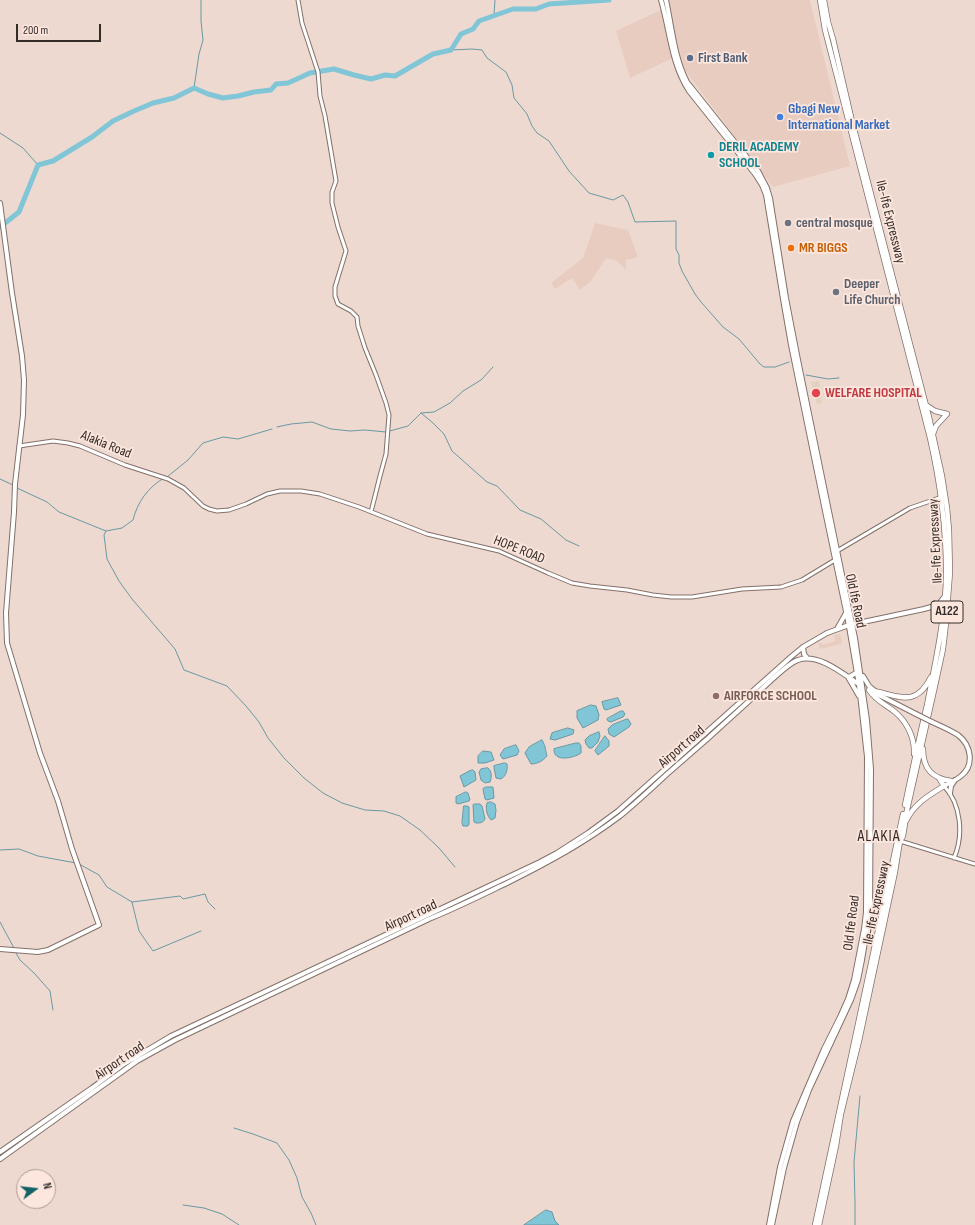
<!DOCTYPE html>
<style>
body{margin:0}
#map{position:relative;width:975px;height:1225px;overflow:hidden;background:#eed9d0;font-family:"Sofia Sans Condensed",sans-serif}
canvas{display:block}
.north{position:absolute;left:16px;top:1169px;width:40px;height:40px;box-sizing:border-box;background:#fce6dd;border:1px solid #ac9c95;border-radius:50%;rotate:75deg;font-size:11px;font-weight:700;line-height:16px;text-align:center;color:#342c29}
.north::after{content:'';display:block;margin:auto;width:14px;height:18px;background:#126267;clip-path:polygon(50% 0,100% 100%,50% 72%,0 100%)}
.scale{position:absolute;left:16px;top:24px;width:85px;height:18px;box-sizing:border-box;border:2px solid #342c29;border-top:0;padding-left:5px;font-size:12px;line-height:14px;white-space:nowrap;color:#342c29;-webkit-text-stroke:3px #fce6dd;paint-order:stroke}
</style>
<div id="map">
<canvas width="975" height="1225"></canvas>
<div class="north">N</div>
<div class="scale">200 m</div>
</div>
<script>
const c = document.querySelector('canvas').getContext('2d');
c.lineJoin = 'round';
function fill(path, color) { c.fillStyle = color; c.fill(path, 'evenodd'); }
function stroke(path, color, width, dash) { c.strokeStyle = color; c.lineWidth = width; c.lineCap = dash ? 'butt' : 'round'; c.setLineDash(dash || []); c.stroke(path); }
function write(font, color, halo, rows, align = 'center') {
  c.font = font + ' "Sofia Sans Condensed",sans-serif'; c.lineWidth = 3.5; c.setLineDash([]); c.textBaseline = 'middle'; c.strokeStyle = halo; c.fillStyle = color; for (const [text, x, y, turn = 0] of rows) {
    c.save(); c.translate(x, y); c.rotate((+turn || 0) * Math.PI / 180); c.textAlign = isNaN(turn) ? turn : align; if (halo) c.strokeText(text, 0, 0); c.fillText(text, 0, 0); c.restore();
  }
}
const built = new Path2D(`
 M 665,0 L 810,0 L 850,166 L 773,187 L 684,69 Z
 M 663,9 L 673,58 L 630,78 L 616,31 Z
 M 595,223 L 628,230 L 638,257 L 626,260 L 626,270 L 617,261 L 606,258 L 591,281 L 580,290 L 572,278 L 555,289 L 551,283 L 583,258 Z
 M 840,634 L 842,642 L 841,644 L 820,649 L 818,643 L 821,643 L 822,645 L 835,641 L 834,635 Z`);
const medical = new Path2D(`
 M 819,381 L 820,385 L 818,389 L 822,403 L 817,404 L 811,382 Z`);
const water = new Path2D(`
 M 618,698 L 621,705 L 606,710 L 604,709 L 602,702 Z
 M 591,705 L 596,706 L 599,715 L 598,720 L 583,728 L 577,718 L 577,711 Z
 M 621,711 L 623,711 L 625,714 L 623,717 L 611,722 L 608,721 L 607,719 Z
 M 627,719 L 628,719 L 631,724 L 629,727 L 614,737 L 609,734 L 608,729 L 612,725 Z
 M 568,728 L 574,730 L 573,734 L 555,740 L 550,739 L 552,733 Z
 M 599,732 L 600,736 L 598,742 L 592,748 L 589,748 L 586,744 L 585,740 L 589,736 Z
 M 605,736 L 609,741 L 609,746 L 598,755 L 595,751 Z
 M 542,740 C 546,747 545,749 547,756 C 543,761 537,764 531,764 L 525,753 L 529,747 Z
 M 576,743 L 579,743 L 581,746 L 581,753 C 574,758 553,763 554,749 Z
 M 516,745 L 519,751 L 517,755 L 503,759 L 500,755 L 504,749 Z
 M 483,751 L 491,752 L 494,760 L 485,763 L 478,763 L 478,756 Z
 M 505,763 L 507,764 C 508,770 506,776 501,779 L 496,778 L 494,768 L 494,766 Z
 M 488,768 C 492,771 492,777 490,782 L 485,783 L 481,780 L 479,772 L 481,769 Z
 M 473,770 L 475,772 L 476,780 L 464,787 L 460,776 L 469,771 Z
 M 486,787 L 493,787 L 494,798 L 487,800 L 485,799 L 483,789 Z
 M 466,792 L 468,793 L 470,800 L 469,801 L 458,804 L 456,803 L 456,797 Z
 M 491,802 L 495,804 L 496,810 L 495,818 L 491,820 C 487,816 485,808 487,803 Z
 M 475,804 L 480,804 L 482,806 L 485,819 C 483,823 480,823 476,823 L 474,822 L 473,805 Z
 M 464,806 L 467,806 L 469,807 L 469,824 L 468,826 L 463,826 L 462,823 Z
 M 546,1210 L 552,1212 L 555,1221 L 559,1225 L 524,1225 Z`);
const stream = new Path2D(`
 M 494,15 L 495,0
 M 451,50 L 472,49 L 482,50 L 487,58 L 506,72 L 512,85 L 514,98 L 527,114 L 532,126 L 537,133 L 549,141 L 569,171 L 589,193 L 613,200 L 623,195 L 628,202 L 635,222 L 676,221 L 676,249 L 679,255 L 679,263 L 682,271 L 695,294 L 701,302 L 723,327 L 739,339 L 760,364 L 764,367 L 775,367 L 789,362
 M 194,88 L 199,54 L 203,40 L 201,21 L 201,0
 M 0,133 L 23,148 L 38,165
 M 806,375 L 828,379 L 839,378
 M 421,413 L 433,423 L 444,434 L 452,451 L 487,482 L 497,486 L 520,510 L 541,519 L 566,540 L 579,546
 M 277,427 L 291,424 L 312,422 L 331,429 L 350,431 L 365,430 L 386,432 L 408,426 L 421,413 L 434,412 L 450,403 L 463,391 L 481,380 L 493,367
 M 167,477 L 188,460 L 203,443 L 223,437 L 238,439 L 272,429
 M 0,479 L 13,485
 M 17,488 L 47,502 L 59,512 L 106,531 L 122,528 L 133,520 C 137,503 148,487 164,478
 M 106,531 L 104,535 L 107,559 L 119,581 L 132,599 L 175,649 L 184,670 L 227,686 L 246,706 L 259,722 L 268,738 L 284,758 L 304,778 L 323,793 L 342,803 L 365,810 L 384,811 L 400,816 L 420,830 L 439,848 L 455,867
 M 0,850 L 19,849 L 38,856 L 76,863
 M 79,864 L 99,875 L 107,887 L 132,902 L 139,931 L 153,951 L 201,931
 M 132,902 L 180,896 L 183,899 L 205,894 L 208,902 L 215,909
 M 0,922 L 14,948
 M 16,953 L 20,960 L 34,973 L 50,991 L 53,1010
 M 234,1128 L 253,1134 L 277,1143 L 289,1160 L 297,1178 L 302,1197 L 311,1213 L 316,1225
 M 183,1205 L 204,1208 L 222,1214 L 239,1225
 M 855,1225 L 855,1203 L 854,1162 L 860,1096`);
const river = new Path2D(`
 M 0,227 L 19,212 L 38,165 L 53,161 L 92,137 L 113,121 L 134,111 L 153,103 L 174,98 L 194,88 L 208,94 L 223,98 L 238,96 L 254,92 L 271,90 L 276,84 L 288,83 L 310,73 L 334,69 L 354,75 L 371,79 L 385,75 L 395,76 L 433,54 L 451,50 L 461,34 L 473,29 L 479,21 L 513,9 L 536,9 L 549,4 L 609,0`);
const minor = new Path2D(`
 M 298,0 L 302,23 L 318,72 L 320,96 L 325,116 L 336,181 L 332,192 L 332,203 L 338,227 L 346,251 L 335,287 L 335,296 L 338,304 L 351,311 L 357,317 L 358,326 L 365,348 L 376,375 L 386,403 L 389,415 L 386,454 L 380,476 L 371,512
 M 19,446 L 53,441 L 68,443 L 80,446 L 125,465 L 168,479 L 184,488 L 203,506 L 209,509 L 217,511 L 229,510 L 246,504 L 267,494 L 280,491 L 301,491 L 320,494 L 359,507 L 427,534 L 499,551 L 548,573 L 572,583 L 590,586 L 627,590 L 653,595 L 671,597 L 692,597 L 742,589 L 781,587 L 802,580 L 835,560
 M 837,551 L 910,508 L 942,497
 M 944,786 C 961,804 964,835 954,858
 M 900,841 L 975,864`);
const major = new Path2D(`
 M 661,0 C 670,31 671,63 689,91 L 755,174 L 762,185 L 766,195 L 783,299 L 791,345 L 825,511 L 848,621 L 859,685 L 867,757 L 866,912 L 864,929 L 854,980 L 848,999 L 840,1017 L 824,1049 L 793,1121 L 780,1167 L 769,1225
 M 666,0 C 672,27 674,57 687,82 L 758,171 L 767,188 L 770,198 L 786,298 L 798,360 L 855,638 L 867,720 L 871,769 L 870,912 L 862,960 L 858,980 L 851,1000 L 809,1090 L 797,1122 L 784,1168 L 772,1225
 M 0,203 L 12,293 L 22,356 L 24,380 L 23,415 L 15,484 L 14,512 L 6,613 L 7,643 L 40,753 L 58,801 L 72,849 L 99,925 L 48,950 L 38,952 L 0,949
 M 837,629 L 846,613
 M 803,647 L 804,654 L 807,658
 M 863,676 L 869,686 L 875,691
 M 873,692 L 916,714
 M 859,696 L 848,677 L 851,676 L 859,671
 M 932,722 C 941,726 950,730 958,735 C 971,745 975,765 961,776 C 956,780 950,783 944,786
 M 950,793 L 951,786 L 955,780
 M 0,1152 L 92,1088 L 124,1064 L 171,1036 L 540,862 L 557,853 L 588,833 L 618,811 L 792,656 L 803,647 L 827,633 L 849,625 L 924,609 L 938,605 L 945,596
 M 0,1159 L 137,1061 L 175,1040 L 429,919 C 456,908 482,895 509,882 C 549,862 584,843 620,816 C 636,803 651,789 666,775 C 694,751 722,726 749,701 C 759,692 787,663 798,660 C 819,653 843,674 860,685`);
const highway = new Path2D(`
 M 820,0 L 825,30 L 930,438 C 941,486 947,533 946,582 C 944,624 935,664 927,705 C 919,738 912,772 905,805
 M 926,405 L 935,411 L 947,414
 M 933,434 L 936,426 L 947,414
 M 869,690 C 876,701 885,704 895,712 C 907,722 915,738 914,754
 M 869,690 C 896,694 915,710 931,677
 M 923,749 C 923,770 933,778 951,781
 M 906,821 C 914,804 929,795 944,786 L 939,778
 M 815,1225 L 903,814
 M 819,1225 L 836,1146 L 841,1114 L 859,1041 L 895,872 L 900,841 L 903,836 L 905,824 L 905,819 L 935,686 L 943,649 L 946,623 L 950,572 L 949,530 L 947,508 L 942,476 L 929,417 L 851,117 L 833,39 L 828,22 L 824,0`);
const majorBridge = new Path2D(`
 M 916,714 L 932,722`);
const markers = [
 [690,58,4,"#5c6f8a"],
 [780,117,4,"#3f7fe0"],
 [711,155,4,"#0f9aa8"],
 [788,223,4,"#6b7280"],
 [791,248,4,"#e8710a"],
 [836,292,4,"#6b7280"],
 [816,393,5,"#e0444e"],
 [716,696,4,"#8d6e63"]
];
const shields = [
 [947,612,32]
];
const shieldNames = [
 ["A122",947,612]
];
const serviceNames = [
 ["First Bank",698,58]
];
const shopNames = [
 ["Gbagi New",788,109],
 ["International Market",788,125]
];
const cultureNames = [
 ["DERIL ACADEMY",719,147],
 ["SCHOOL",719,163]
];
const streetNames = [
 ["Ile-Ife Expressway",890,222,76],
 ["Alakia Road",106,445,22],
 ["Ile-Ife Expressway",936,541,-93],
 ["HOPE ROAD",519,550,22],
 ["Old Ife Road",855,601,78],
 ["Airport road",682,747,-41],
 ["Ile-Ife Expressway",877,903,-78],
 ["Airport road",411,916,-25],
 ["Old Ife Road",852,923,-83],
 ["Airport road",120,1061,-34]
];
const worshipNames = [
 ["central mosque",796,223],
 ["Deeper",844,284],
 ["Life Church",844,300]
];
const foodNames = [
 ["MR BIGGS",799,248]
];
const healthNames = [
 ["WELFARE HOSPITAL",825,393]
];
const educationNames = [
 ["AIRFORCE SCHOOL",724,696]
];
const quarterNames = [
 ["ALAKIA",879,837]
];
fill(built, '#e8ccc0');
fill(medical, '#e0d2bf');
fill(water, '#80c6d7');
stroke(water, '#6998a3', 1);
stroke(stream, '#6998a3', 1);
stroke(river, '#80c6d7', 5);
stroke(minor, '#837169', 5);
stroke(major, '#837169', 6);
stroke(highway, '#837169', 6);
stroke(minor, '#fff', 3);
stroke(major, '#fff', 4);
stroke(highway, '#fff', 4.5);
stroke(majorBridge, '#837169', 6, []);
stroke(majorBridge, '#fff', 4);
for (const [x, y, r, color] of markers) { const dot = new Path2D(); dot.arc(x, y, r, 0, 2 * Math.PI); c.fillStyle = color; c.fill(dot); stroke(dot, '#fce6dd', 1.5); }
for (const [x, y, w] of shields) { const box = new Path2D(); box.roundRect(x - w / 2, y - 11, w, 22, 3); c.fillStyle = '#fce6dd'; c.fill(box); stroke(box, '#342c29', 1); }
write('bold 13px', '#342c29', null, shieldNames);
write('bold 14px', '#4e5e75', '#fce6dd', serviceNames, 'left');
write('bold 14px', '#366cbe', '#fce6dd', shopNames, 'left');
write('bold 14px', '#0d838f', '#fce6dd', cultureNames, 'left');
write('14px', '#342c29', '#fce6dd', streetNames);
write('bold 14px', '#5b616d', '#fce6dd', worshipNames, 'left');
write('bold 14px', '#c56008', '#fce6dd', foodNames, 'left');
write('bold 14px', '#be3a42', '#fce6dd', healthNames, 'left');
write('bold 14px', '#785e54', '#fce6dd', educationNames, 'left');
c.letterSpacing = '1px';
write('16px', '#342c29', '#fce6dd', quarterNames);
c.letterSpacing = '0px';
</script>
